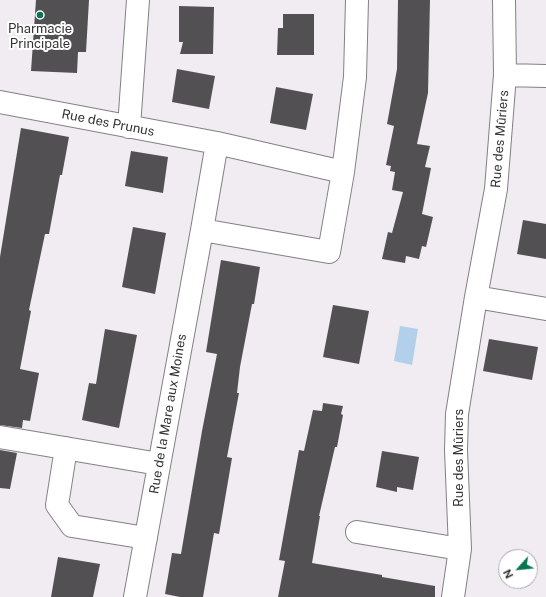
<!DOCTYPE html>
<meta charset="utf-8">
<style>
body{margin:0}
#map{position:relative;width:546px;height:597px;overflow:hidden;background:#f0ecf1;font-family:"Public Sans",sans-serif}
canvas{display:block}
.north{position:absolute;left:498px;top:549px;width:40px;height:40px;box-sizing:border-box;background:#fff;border:1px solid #adadae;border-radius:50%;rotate:243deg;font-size:11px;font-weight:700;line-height:16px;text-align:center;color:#333234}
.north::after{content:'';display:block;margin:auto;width:14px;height:18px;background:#057650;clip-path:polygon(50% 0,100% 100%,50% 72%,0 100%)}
</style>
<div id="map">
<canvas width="546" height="597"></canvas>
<div class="north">N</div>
</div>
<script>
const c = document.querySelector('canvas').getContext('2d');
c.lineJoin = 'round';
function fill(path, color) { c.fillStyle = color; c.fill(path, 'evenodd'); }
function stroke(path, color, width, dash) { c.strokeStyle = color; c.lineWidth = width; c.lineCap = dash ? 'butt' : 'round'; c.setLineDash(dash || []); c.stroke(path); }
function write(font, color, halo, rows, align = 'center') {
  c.font = font + ' "Public Sans",sans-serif'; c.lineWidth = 4; c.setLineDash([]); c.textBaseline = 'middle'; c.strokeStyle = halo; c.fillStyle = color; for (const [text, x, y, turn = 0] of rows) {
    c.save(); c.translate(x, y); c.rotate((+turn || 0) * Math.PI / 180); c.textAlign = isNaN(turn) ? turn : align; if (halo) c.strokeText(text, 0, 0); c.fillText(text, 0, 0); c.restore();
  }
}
const water = new Path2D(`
 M 400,326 L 418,329 L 412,365 L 394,361 Z`);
const building = new Path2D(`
 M 36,0 L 89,0 L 86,52 L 78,52 L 77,73 L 31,71 Z
 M 398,0 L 430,0 L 428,93 L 417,144 L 430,146 L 425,167 L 431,168 L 422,214 L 433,217 L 426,247 L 422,246 L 419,259 L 406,256 L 405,263 L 382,259 L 388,232 L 392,233 L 403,192 L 392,190 L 395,172 L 390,171 L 391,166 L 386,165 L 394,126 L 387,124 L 397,69 Z
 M 179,6 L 214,7 L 213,54 L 180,54 L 183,42 L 179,42 Z
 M 283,14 L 314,14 L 314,55 L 277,55 L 278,28 L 283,28 Z
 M 177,69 L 215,76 L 209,109 L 172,102 Z
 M 276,87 L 313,94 L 306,130 L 270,123 Z
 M 21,128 L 69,137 L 62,175 L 60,175 L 49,234 L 45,234 L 29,310 L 31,311 L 20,369 L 39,373 L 30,421 L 23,420 L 22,428 L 0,425 L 0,257 Z
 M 131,151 L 168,157 L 163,193 L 125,186 Z
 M 523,220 L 546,224 L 546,259 L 517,254 Z
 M 133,227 L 166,233 L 155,294 L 122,287 Z
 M 221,260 L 260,267 L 254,304 L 252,304 L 240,367 L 237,393 L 239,393 L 227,457 L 232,458 L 219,534 L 214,533 L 203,597 L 180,597 L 165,594 L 172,553 L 181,554 L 202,431 L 217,354 L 206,352 Z
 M 333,305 L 369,311 L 359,364 L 323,357 Z
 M 105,329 L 137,335 L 119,428 L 82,420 L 89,383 L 96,384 Z
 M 489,339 L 538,347 L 532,380 L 483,371 Z
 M 323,403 L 343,406 L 341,414 L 343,415 L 337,447 L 335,447 L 319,516 L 320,516 L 312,563 L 382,575 L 382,577 L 435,586 L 435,597 L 278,597 L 285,561 L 279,560 L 299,450 L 304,451 L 313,410 L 322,411 Z
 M 0,450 L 17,453 L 10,489 L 0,488 Z
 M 382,451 L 419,457 L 413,490 L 397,487 L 397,492 L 376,487 Z
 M 58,557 L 100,564 L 93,597 L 51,597 Z`);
const minor = new Path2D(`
 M 505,75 L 546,76
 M 0,102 L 217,143
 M 129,127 L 138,0
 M 343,172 L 217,143 L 202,230 L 329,252 L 343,172 L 355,77 L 357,0
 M 476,297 L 546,309
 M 0,437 L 159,464
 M 66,448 L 57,505 L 72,526 L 146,538
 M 357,532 L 460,549
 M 135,597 L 202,230
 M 453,597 L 460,549 L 456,450 L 457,414 L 476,297 L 496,189 L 505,75 L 504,0`);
const markers = [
 [40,15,4,"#057650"]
];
const poiNames = [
 ["Pharmacie",40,29],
 ["Principale",40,44]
];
const streetNames = [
 ["Rue des Prunus",108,123,11],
 ["Rue des Mûriers",500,139,-85],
 ["Rue de la Mare aux Moines",168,414,-80],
 ["Rue des Mûriers",459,458,-90]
];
fill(water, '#b2d0ea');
fill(building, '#535054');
stroke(minor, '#838085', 24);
stroke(minor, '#fff', 22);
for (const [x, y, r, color] of markers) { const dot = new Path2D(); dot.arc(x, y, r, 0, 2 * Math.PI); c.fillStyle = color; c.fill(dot); stroke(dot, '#fff', 1.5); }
write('13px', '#333234', '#fff', poiNames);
write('13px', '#333234', '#fff', streetNames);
</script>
